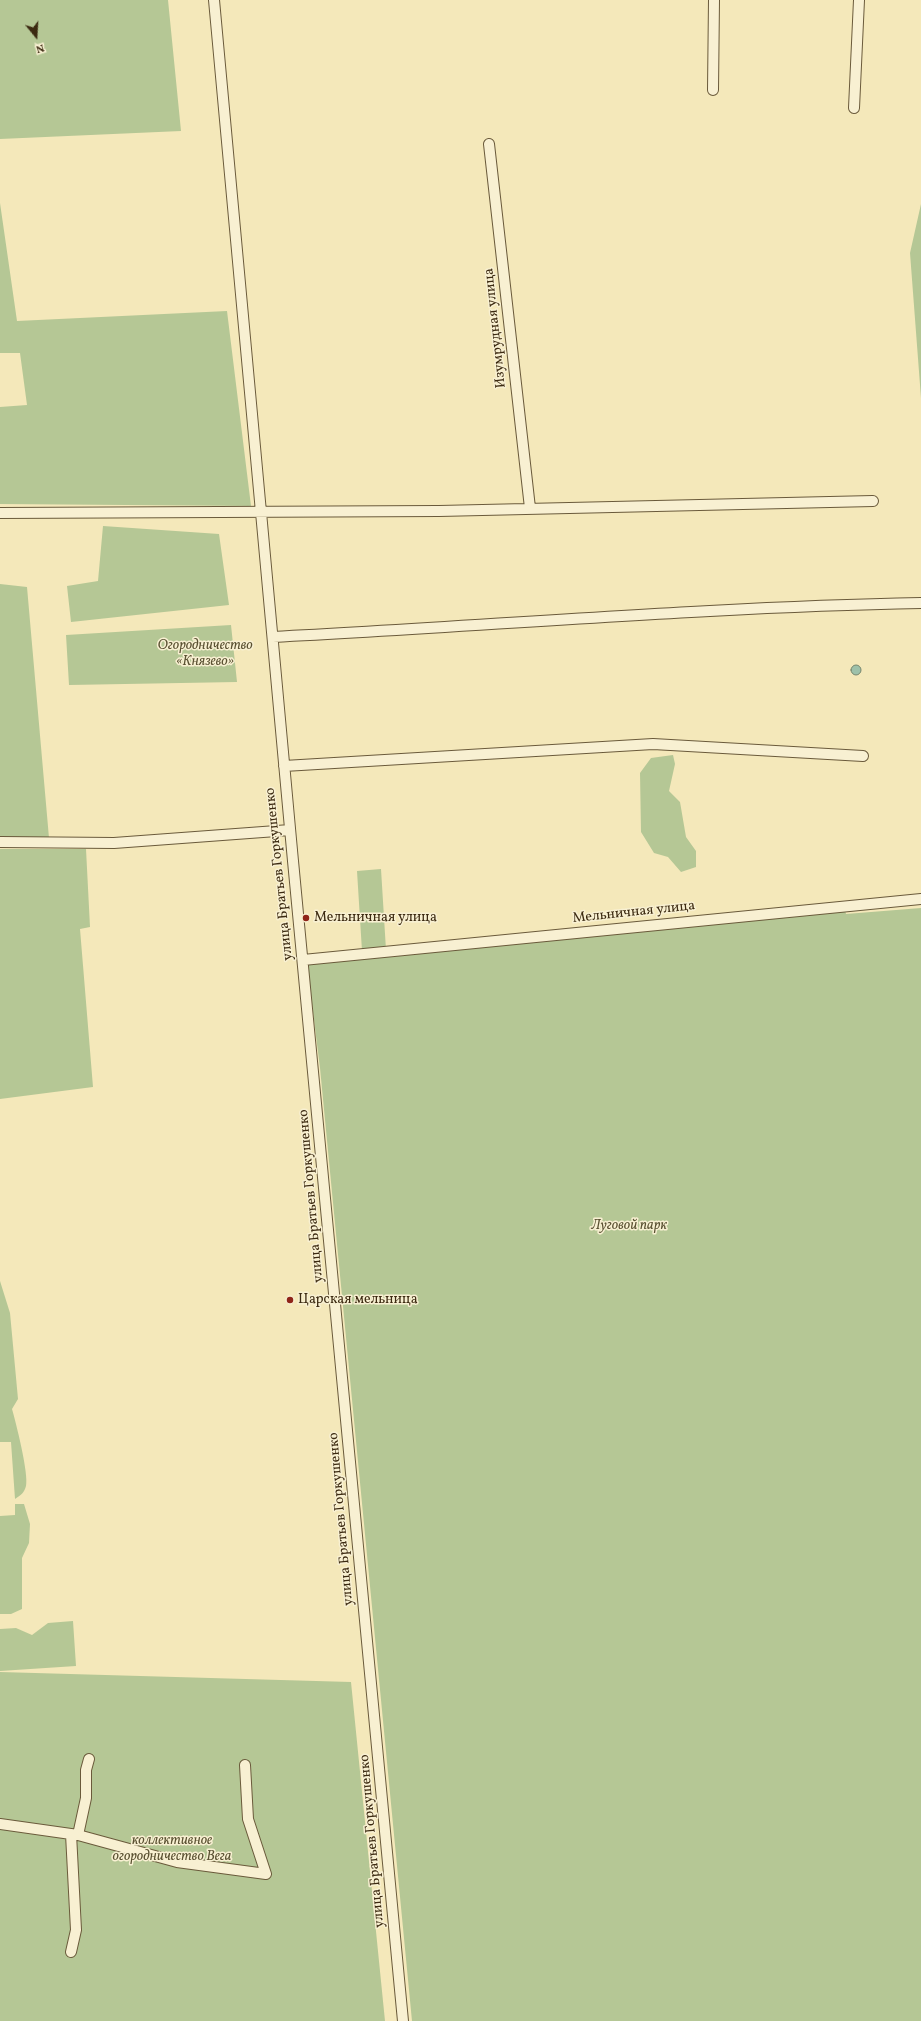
<!DOCTYPE html>
<meta charset="utf-8">
<style>
body{margin:0}
#map{position:relative;width:921px;height:2021px;overflow:hidden;background:#f4e8ba;font-family:Vollkorn,serif}
canvas{display:block}
.north{position:absolute;left:16px;top:16px;width:40px;height:40px;-webkit-text-stroke:3px #f8f0d2;paint-order:stroke;rotate:162deg;font-size:11px;font-weight:700;line-height:16px;text-align:center;color:#3c2a11}
.north::after{content:'';display:block;margin:auto;width:14px;height:18px;background:#3c2a11;clip-path:polygon(50% 0,100% 100%,50% 72%,0 100%)}
</style>
<div id="map">
<canvas width="921" height="2021"></canvas>
<div class="north">N</div>
</div>
<script>
const c = document.querySelector('canvas').getContext('2d');
c.lineJoin = 'round';
function fill(path, color) { c.fillStyle = color; c.fill(path, 'evenodd'); }
function stroke(path, color, width, dash) { c.strokeStyle = color; c.lineWidth = width; c.lineCap = dash ? 'butt' : 'round'; c.setLineDash(dash || []); c.stroke(path); }
function write(font, color, halo, rows, align = 'center') {
  c.font = font + ' Vollkorn,serif'; c.lineWidth = 3; c.setLineDash([]); c.textBaseline = 'middle'; c.strokeStyle = halo; c.fillStyle = color; for (const [text, x, y, turn = 0] of rows) {
    c.save(); c.translate(x, y); c.rotate((+turn || 0) * Math.PI / 180); c.textAlign = isNaN(turn) ? turn : align; if (halo) c.strokeText(text, 0, 0); c.fillText(text, 0, 0); c.restore();
  }
}
const green = new Path2D(`
 M 0,0 L 168,0 L 181,131 L 0,139 Z
 M 0,203 L 17,321 L 227,311 L 251,506 L 0,504 L 0,407 L 27,405 L 20,353 L 0,353 Z
 M 921,204 L 921,398 L 910,253 Z
 M 103,526 L 219,534 L 229,605 L 71,622 L 67,586 L 98,581 Z
 M 0,584 L 27,587 L 49,838 L 0,838 Z
 M 231,625 L 237,682 L 69,685 L 66,635 Z
 M 673,755 L 675,764 L 669,791 L 680,802 L 686,837 L 696,851 L 696,867 L 681,872 L 668,857 L 654,853 L 641,832 L 640,773 L 651,758 Z
 M 0,849 L 86,849 L 90,927 L 80,929 L 93,1087 L 0,1099 Z
 M 381,869 L 386,950 L 362,951 L 357,871 Z
 M 921,908 L 921,2021 L 412,2021 L 320,1068 L 307,964 L 845,910 L 846,914 Z
 M 0,1281 L 10,1313 L 18,1399 L 12,1409 C 16,1423 29,1474 26,1486 C 24,1493 21,1495 15,1499 L 11,1442 L 0,1442 Z
 M 15,1504 L 24,1504 L 30,1524 L 29,1543 L 22,1558 L 22,1609 L 11,1614 L 0,1614 L 0,1516 L 15,1515 Z
 M 73,1621 L 76,1666 L 0,1671 L 0,1629 L 16,1628 L 32,1635 L 48,1623 Z
 M 0,1672 L 351,1682 L 385,2021 L 0,2021 Z`);
const water = new Path2D(`
 M851 670a5 5 0 1 1 10 0a5 5 0 1 1-10 0Z`);
const minor = new Path2D(`
 M 214,0 L 293,861 L 403,2021
 M 713,90 L 714,0
 M 854,108 L 859,0
 M 489,144 L 530,508
 M 0,513 L 439,511 L 873,501
 M 273,637 C 489,626 705,607 921,603
 M 284,766 L 653,744 L 863,756
 M 0,842 L 114,843 L 290,830
 M 303,960 L 921,899
 M 0,1824 L 78,1835 L 177,1862 L 266,1874 L 248,1819 L 245,1765
 M 71,1834 L 76,1930 L 71,1952
 M 78,1835 L 86,1798 L 86,1770 L 89,1759`);
const markers = [
 [306,918,4,"#8f2418"],
 [290,1300,4,"#8f2418"]
];
const streetNames = [
 ["Изумрудная улица",496,328,-96],
 ["улица Братьев Горкушенко",280,874,-96],
 ["Мельничная улица",634,913,-6],
 ["улица Братьев Горкушенко",312,1196,-95],
 ["улица Братьев Горкушенко",342,1519,-95],
 ["улица Братьев Горкушенко",373,1841,-95]
];
const parkNames = [
 ["Огородничество",205,646],
 ["«Князево»",205,662],
 ["Луговой парк",629,1226],
 ["коллективное",172,1841],
 ["огородничество Вега",172,1857]
];
const poiNames = [
 ["Мельничная улица",314,918],
 ["Царская мельница",298,1300]
];
fill(green, '#b5c795');
fill(water, '#9dc1aa');
stroke(water, '#76856d', 1);
stroke(minor, '#6a5a3b', 12);
stroke(minor, '#f8f0d2', 10);
for (const [x, y, r, color] of markers) { const dot = new Path2D(); dot.arc(x, y, r, 0, 2 * Math.PI); c.fillStyle = color; c.fill(dot); stroke(dot, '#f8f0d2', 1.5); }
write('14px', '#3c2a11', '#f8f0d2', streetNames);
write('italic 14px', '#5a5132', '#f8f0d2', parkNames);
write('14px', '#3c2a11', '#f8f0d2', poiNames, 'left');
</script>
